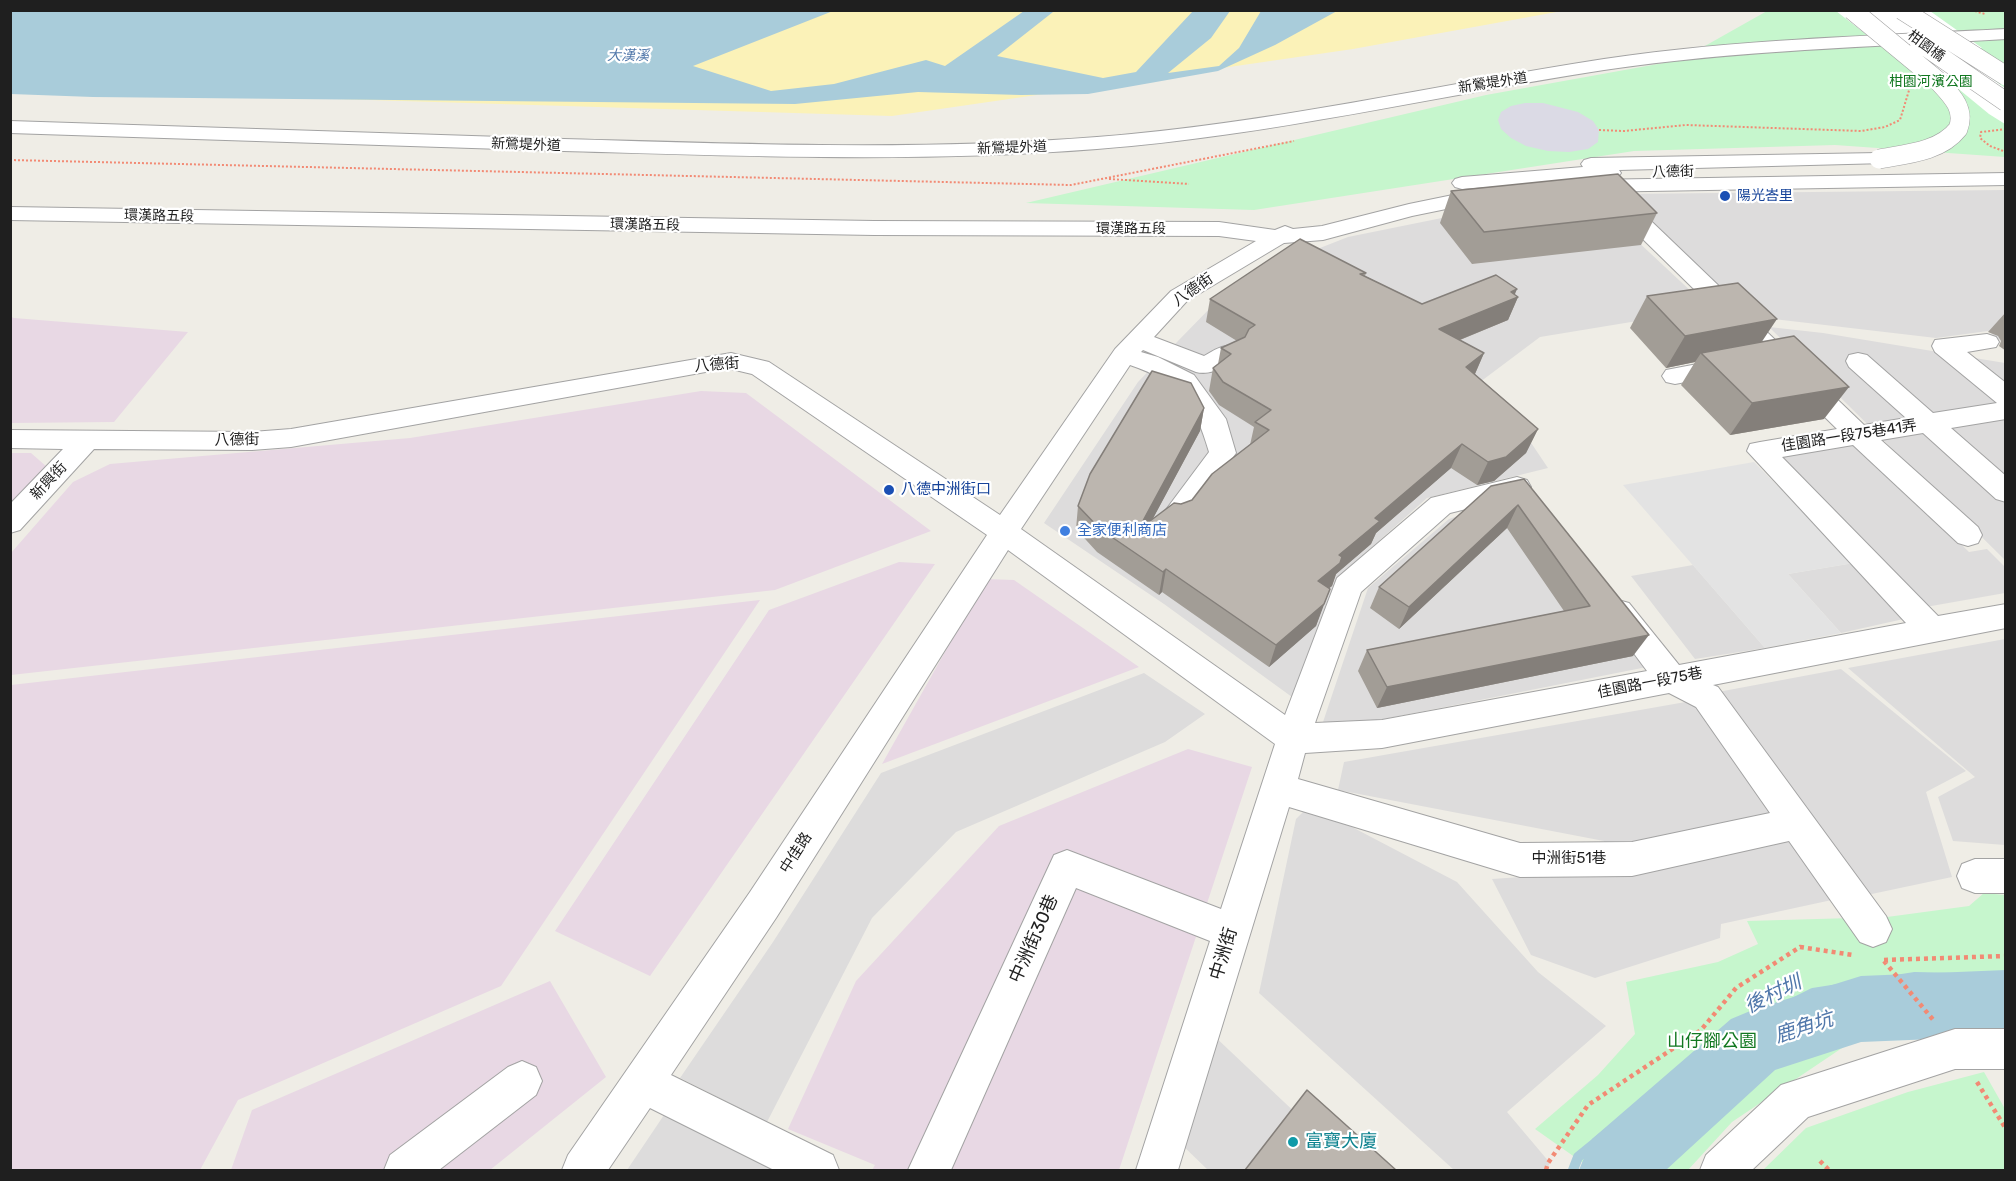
<!DOCTYPE html>
<meta charset="utf-8">
<style>
body{margin:0}
#map{position:relative;width:2016px;height:1181px;overflow:hidden;background:#efede6;font-family:Rubik,sans-serif}
canvas{display:block}
.frame{position:absolute;inset:0;border:12px solid #1f1f1f;pointer-events:none}
</style>
<div id="map">
<canvas width="2016" height="1181"></canvas>
<div class="frame"></div>
</div>
<script>
const c = document.querySelector('canvas').getContext('2d');
c.lineJoin = 'round';
function fill(path, color) { c.fillStyle = color; c.fill(path, 'evenodd'); }
function stroke(path, color, width, dash) { c.strokeStyle = color; c.lineWidth = width; c.lineCap = dash ? 'butt' : 'round'; c.setLineDash(dash || []); c.stroke(path); }
function write(font, color, halo, rows, align = 'center') {
  c.font = font + ' Rubik,"Noto Sans TC",sans-serif'; c.lineWidth = 4.5; c.setLineDash([]); c.textBaseline = 'middle'; c.strokeStyle = halo; c.fillStyle = color; for (const [text, x, y, turn = 0] of rows) {
    c.save(); c.translate(x, y); c.rotate((+turn || 0) * Math.PI / 180); c.textAlign = isNaN(turn) ? turn : align; if (halo) c.strokeText(text, 0, 0); c.fillText(text, 0, 0); c.restore();
  }
}
const residential = new Path2D(`
 M 2005,190 L 2005,344 L 1988,331 L 1936,338 L 1748,316 L 1622,194 Z
 M 1589,196 L 1710,309 L 1540,337 L 1480,382 L 1513,416 L 1548,468 L 1427,498 L 1336,579 L 1292,697 L 1164,604 L 1044,523 L 1138,382 L 1217,301 L 1297,257 L 1348,237 L 1506,205 Z
 M 1769,327 L 1823,333 L 2005,363 L 2005,560 Z
 M 1855,441 L 1969,552 L 1987,549 L 2005,567 L 2005,593 L 1920,608 L 1781,465 L 1785,453 Z
 M 1515,496 L 1652,666 L 1359,724 L 1322,725 L 1368,588 L 1449,519 Z
 M 1854,563 L 1908,618 L 1841,633 L 1788,574 Z
 M 1693,565 L 1765,648 L 1695,659 L 1631,576 Z
 M 2005,639 L 2005,845 L 1953,841 L 1938,797 L 1975,777 L 1848,668 Z
 M 1841,669 L 1966,771 L 1926,792 L 1952,877 L 1867,895 L 1718,692 Z
 M 1144,673 L 1205,714 L 1165,742 L 956,832 L 872,918 L 767,1122 L 680,1078 L 773,942 L 881,773 Z
 M 1697,700 L 1841,898 L 1721,924 L 1720,938 L 1595,978 L 1531,955 L 1492,879 L 1608,871 L 1604,841 L 1338,790 L 1344,762 Z
 M 1310,805 L 1457,882 L 1538,972 L 1606,1026 L 1507,1112 L 1550,1163 L 1546,1170 L 1454,1170 L 1259,993 L 1296,819 Z
 M 1211,1033 L 1356,1170 L 1208,1170 L 1180,1143 Z
 M 664,1115 L 783,1170 L 627,1170 Z`);
const industrial = new Path2D(`
 M 11,317 L 14,318 L 188,332 L 114,422 L 11,423 Z
 M 701,391 L 746,393 L 931,531 L 775,590 L 11,675 L 11,553 L 73,482 L 110,464 L 410,438 Z
 M 11,453 L 31,453 L 47,467 L 11,505 Z
 M 899,562 L 935,564 L 650,976 L 555,931 L 769,610 Z
 M 986,579 L 1014,580 L 1139,667 L 882,764 Z
 M 760,600 L 501,986 L 238,1100 L 200,1170 L 11,1170 L 11,685 Z
 M 1188,749 L 1252,767 L 1119,1170 L 872,1170 L 875,1165 L 788,1129 L 856,981 L 999,826 Z
 M 550,981 L 606,1077 L 490,1170 L 231,1170 L 252,1110 Z`);
const sand = new Path2D(`
 M 11,11 L 1562,11 L 1353,49 L 892,116 L 11,89 Z`);
const park = new Path2D(`
 M 1767,11 L 2005,11 L 2005,157 L 1835,145 L 1634,151 L 1254,210 L 1026,203 L 1486,95 L 1680,60 Z
 M 1984,893 L 2005,895 L 2005,1017 L 1945,1016 L 1845,1046 L 1732,1122 L 1688,1170 L 1593,1170 L 1535,1129 L 1598,1075 L 1635,1034 L 1626,982 L 1718,962 L 1758,944 L 1747,921 L 1887,917 L 1969,906 Z
 M 1984,1072 L 2005,1109 L 2005,1170 L 1763,1170 L 1806,1128 L 1908,1092 Z`);
const parking = new Path2D(`
 M 1754,462 L 1854,563 L 1788,574 L 1841,633 L 1765,648 L 1623,485 Z`);
const plaza = new Path2D(`
 M 1525,103 L 1543,103 L 1578,112 L 1593,121 L 1599,130 L 1598,142 L 1588,149 L 1569,152 L 1548,151 L 1526,146 L 1511,138 L 1501,129 L 1498,120 L 1501,112 L 1511,106 Z`);
const water = new Path2D(`
 M 11,10 L 833,11 L 693,66 L 771,91 L 834,84 L 926,60 L 945,66 L 1024,11 L 1072,11 L 1053,12 L 997,56 L 1103,78 L 1136,72 L 1193,11 L 1230,11 L 1211,38 L 1168,73 L 1219,66 L 1239,48 L 1261,11 L 1337,11 L 1275,45 L 1218,71 L 1088,94 L 1021,95 L 918,92 L 795,104 L 93,97 L 11,94 Z`);
const pier = new Path2D(`
 M 1836,11 L 1930,11 L 1982,48 L 1951,49 L 2005,88 L 2005,124 L 1989,114 L 1910,49 L 1885,49 Z`);
const stream = new Path2D(`
 M 1573,1170 L 1578,1157 L 1727,1036 L 1813,993 L 1915,977 L 2006,979`);
const river = new Path2D(`
 M 2006,970 L 2006,1036 L 1861,1042 L 1775,1070 L 1666,1170 L 1579,1170 L 1592,1139 L 1731,1019 L 1755,1009 L 1861,976 Z`);
const pathFar1 = new Path2D(`
 M 1971,10 L 1985,14
 M 2006,129 L 1981,132 L 1980,138 L 1990,146 L 2006,152
 M 1599,130 L 1624,131 L 1686,125 L 1861,131 L 1885,127 L 1900,120 L 1910,87
 M 10,160 L 1071,185 L 1294,141
 M 1109,179 L 1189,184`);
const path = new Path2D(`
 M 1884,960 L 2006,956
 M 1884,961 L 1935,1022
 M 1977,1082 L 2006,1129
 M 1820,1161 L 1829,1170
 M 1546,1170 L 1548,1163 L 1588,1105 L 1701,1030 L 1736,988 L 1800,947 L 1853,955`);
const minor = new Path2D(`
 M 2006,29 L 2006,39 C 1872,47 1737,50 1604,70 C 1435,96 1268,136 1097,149 C 920,163 741,156 564,151 C 379,145 195,139 10,133 L 10,121 C 195,127 379,133 564,139 C 741,144 920,151 1097,137 C 1267,124 1435,85 1604,59 C 1737,39 1872,36 2006,29 Z
 M 1879,153 L 1886,155 L 1889,159 L 1886,163 L 1619,170 L 1621,173 L 1618,177 L 1462,189 L 1455,187 L 1452,183 L 1455,179 L 1462,177 L 1583,167 L 1581,164 L 1584,160 L 1591,158 Z
 M 2006,173 L 2006,185 L 1589,192 L 1582,190 L 1578,186 L 1582,182 L 1589,180 Z
 M 1487,188 L 1495,189 L 1498,194 L 1495,199 L 1412,216 L 1323,240 L 1284,243 L 1187,301 L 1154,337 L 1204,356 C 1216,349 1225,343 1239,346 L 1242,352 C 1234,365 1211,376 1196,372 L 1143,350 L 1141,352 L 1158,357 L 1194,375 L 1226,419 L 1236,453 L 1186,522 L 1176,525 L 1166,522 L 1162,515 L 1209,452 C 1195,403 1180,382 1130,365 L 1021,529 L 1285,715 L 1337,578 L 1431,498 L 1517,477 L 1527,480 L 1531,487 L 1527,494 L 1450,513 L 1361,592 L 1315,723 L 1382,720 L 1647,671 L 1603,612 L 1607,603 L 1618,600 L 1629,603 L 1679,665 L 1906,623 L 1747,451 L 1750,444 L 1760,442 L 1837,429 L 1610,207 L 1607,202 L 1610,197 L 1618,196 L 1626,197 L 1864,425 L 1906,418 L 1849,367 L 1846,361 L 1849,355 L 1858,353 L 1867,355 L 1933,413 L 1997,403 L 1935,352 L 1932,346 L 1935,340 L 1987,334 L 1996,337 L 1999,342 L 1996,347 L 1967,352 L 2006,383 L 2006,419 L 1951,428 L 2006,476 L 2006,502 L 1996,499 L 1923,433 L 1881,440 L 1978,527 L 1982,535 L 1978,543 L 1968,546 L 1958,543 L 1853,445 L 1782,457 L 1938,616 L 2006,604 L 2006,628 L 1713,685 L 1718,687 L 1886,916 L 1892,929 L 1886,942 L 1873,947 L 1860,942 L 1789,841 L 1632,876 L 1520,877 L 1289,807 L 1178,1170 L 1136,1170 L 1210,941 L 1076,888 L 951,1170 L 908,1170 L 1054,855 L 1067,850 L 1221,909 L 1275,744 L 1008,550 L 776,918 L 671,1075 L 833,1155 L 839,1170 L 774,1170 L 650,1108 L 608,1170 L 562,1170 L 568,1155 L 750,892 L 987,535 L 752,374 L 731,369 L 711,371 L 291,447 L 252,450 L 94,449 L 20,530 L 10,533 L 10,504 L 63,449 L 10,448 L 10,430 L 252,432 L 291,429 L 731,353 L 769,362 L 1000,515 L 1115,349 L 1171,291 L 1256,241 L 1219,236 L 874,235 L 10,220 L 10,207 L 874,221 L 1219,222 L 1275,230 L 1285,226 L 1293,229 L 1322,226 L 1409,204 ZM 1669,693 L 1696,707 L 1770,813 L 1632,842 L 1520,843 L 1298,779 L 1305,753 L 1382,748 Z
 M 1729,358 L 1738,360 L 1742,366 L 1738,372 L 1675,384 L 1666,382 L 1662,376 L 1666,370 Z
 M 1975,859 L 2006,859 L 2006,893 L 1975,893 L 1962,888 L 1957,876 L 1962,864 Z
 M 1955,1029 L 2006,1029 L 2006,1069 L 1955,1069 L 1808,1117 L 1752,1170 L 1700,1170 L 1706,1155 L 1781,1085 Z
 M 522,1061 L 536,1067 L 542,1081 L 536,1095 L 439,1170 L 384,1170 L 390,1155 L 508,1067 Z`);
const minorBridge = new Path2D(`
 M 1852,10 L 1938,81 C 1951,95 1966,109 1958,129 C 1940,152 1906,154 1879,159
 M 1902,10 L 2006,76
 M 1919,42 L 2006,102`);
const wall = new Path2D(`
 M 1451,191 L 1657,213 L 1641,245 L 1472,264 L 1440,223 Z
 M 1366,273 L 1365,276 L 1422,304 L 1515,295 L 1518,297 L 1508,320 L 1460,340 L 1484,353 L 1475,374 L 1538,429 L 1526,453 L 1494,481 L 1477,485 L 1451,468 L 1376,533 L 1371,544 L 1336,574 L 1332,586 L 1329,588 L 1316,626 L 1269,667 L 1162,592 L 1159,595 L 1097,552 L 1076,529 L 1078,506 L 1204,408 L 1200,431 L 1153,518 L 1181,504 L 1192,500 L 1250,445 L 1254,427 L 1219,405 L 1209,391 L 1213,368 L 1218,364 L 1221,348 L 1237,341 L 1206,322 L 1210,299 Z
 M 1647,296 L 1762,342 L 1824,419 L 1730,435 L 1681,385 L 1695,362 L 1666,368 L 1630,328 Z
 M 2006,312 L 2006,351 L 1999,346 L 2001,341 L 1998,336 L 1988,332 Z
 M 1511,481 L 1633,656 L 1377,708 L 1358,671 L 1367,650 L 1564,611 L 1507,528 L 1399,629 L 1370,608 L 1379,587 Z`);
const shadedWall = new Path2D(`
 M 1517,289 L 1513,299 L 1518,297 L 1508,320 L 1430,352 L 1439,329 Z
 M 1777,319 L 1755,352 L 1701,353 L 1695,362 L 1666,368 L 1685,336 Z
 M 1484,353 L 1474,376 L 1466,367 Z
 M 1849,387 L 1824,419 L 1730,435 L 1752,403 Z
 M 1204,408 L 1200,431 L 1135,552 L 1138,530 Z
 M 1538,429 L 1526,453 L 1494,481 L 1477,485 L 1488,462 Z
 M 1462,444 L 1451,468 L 1376,533 L 1371,544 L 1336,574 L 1332,586 L 1311,603 L 1318,581 L 1339,555 L 1375,518 Z
 M 1518,505 L 1507,528 L 1399,629 L 1409,607 Z
 M 1166,569 L 1162,592 L 1159,595 L 1163,572 Z
 M 1330,589 L 1316,626 L 1269,667 L 1276,645 Z
 M 1649,635 L 1633,656 L 1377,708 L 1387,687 Z`);
const building = new Path2D(`
 M 1618,174 L 1657,213 L 1484,232 L 1451,191 Z
 M 1300,239 L 1366,273 L 1360,274 L 1422,304 L 1496,275 L 1517,289 L 1511,292 L 1518,297 L 1439,329 L 1484,353 L 1466,367 L 1538,429 L 1506,457 L 1488,462 L 1462,444 L 1375,518 L 1380,521 L 1339,555 L 1342,557 L 1340,563 L 1318,581 L 1330,589 L 1324,604 L 1276,645 L 1166,569 L 1163,572 L 1100,529 L 1078,506 L 1090,474 L 1152,371 L 1191,383 L 1204,408 L 1138,530 L 1174,503 L 1181,504 L 1192,500 L 1212,474 L 1269,430 L 1255,422 L 1271,410 L 1223,382 L 1213,368 L 1231,354 L 1221,348 L 1245,337 L 1249,329 L 1255,325 L 1210,299 Z
 M 1738,283 L 1777,319 L 1685,336 L 1647,296 Z
 M 1794,336 L 1849,387 L 1752,403 L 1701,353 Z
 M 1524,479 L 1649,635 L 1387,687 L 1367,650 L 1590,606 L 1518,505 L 1409,607 L 1379,587 L 1491,486 Z
 M 1307,1090 L 1396,1170 L 1245,1170 Z`);
const markers = [
 [1725,196,6,"#1a4fb4"],
 [889,490,6,"#1a4fb4"],
 [1065,531,6,"#3f7fe0"],
 [1293,1142,6,"#0f9aa8"]
];
const farStreetnames = [
 ["柑園橋",1926,46,36],
 ["新鶯堤外道",1493,83,-9],
 ["新鶯堤外道",526,145,2],
 ["新鶯堤外道",1012,148,-2],
 ["八德街",1673,172,-1],
 ["環漢路五段",159,216,1],
 ["環漢路五段",645,225,1],
 ["環漢路五段",1131,229]
];
const farWaternames = [
 ["大漢溪",628,56]
];
const farParknames = [
 ["柑園河濱公園",1931,82]
];
const farTransitnames = [
 ["陽光峇里",1737,196]
];
const streetNames = [
 ["八德街",1193,290,-35],
 ["八德街",717,365,-4],
 ["佳園路一段75巷41弄",1849,436,-9],
 ["八德街",237,440,-1],
 ["新興街",49,481,-47],
 ["佳園路一段75巷",1650,683,-11],
 ["中佳路",796,853,-57],
 ["中洲街51巷",1569,859]
];
const transitNames = [
 ["八德中洲街口",901,490]
];
const shopNames = [
 ["全家便利商店",1077,531]
];
const nearStreetnames = [
 ["中洲街30巷",1034,939,-66],
 ["中洲街",1224,954,-73]
];
const nearParknames = [
 ["山仔腳公園",1712,1042]
];
const nearCulturenames = [
 ["富寶大廈",1305,1142]
];
const nearWaternames = [
 ["後村圳",1773,995,-26],
 ["鹿角坑",1804,1028,-18]
];
fill(residential, '#dddcdc');
fill(industrial, '#e8d8e4');
fill(sand, '#fbf2b8');
fill(park, '#c6f6cd');
fill(parking, '#e3e3e3');
fill(plaza, '#dbdae5');
fill(water, '#a9ccda');
fill(pier, '#fff');
stroke(stream, '#a9ccda', 10);
fill(river, '#a9ccda');
stroke(minor, '#a3a3a3', 2);
stroke(pathFar1, '#f28a74', 2, [2, 2]);
stroke(path, '#f28a74', 4.5, [4, 4]);
fill(minor, '#fff');
stroke(minorBridge, '#a3a3a3', 20, []);
stroke(minorBridge, '#fff', 19);
fill(wall, '#a29d96');
fill(shadedWall, '#847f7a');
fill(building, '#bcb6af');
stroke(building, '#847f7a', 1.5);
for (const [x, y, r, color] of markers) { const dot = new Path2D(); dot.arc(x, y, r, 0, 2 * Math.PI); c.fillStyle = color; c.fill(dot); stroke(dot, '#fff', 2); }
write('14px', '#1f1f1f', '#fff', farStreetnames);
write('italic 14px', '#5077aa', '#fff', farWaternames);
write('14px', '#127821', '#fff', farParknames);
write('14px', '#164399', '#fff', farTransitnames, 'left');
write('15px', '#1f1f1f', '#fff', streetNames);
write('15px', '#164399', '#fff', transitNames, 'left');
write('15px', '#366cbe', '#fff', shopNames, 'left');
write('18px', '#1f1f1f', '#fff', nearStreetnames);
write('18px', '#127821', '#fff', nearParknames);
write('18px', '#0d838f', '#fff', nearCulturenames, 'left');
write('italic 20px', '#5077aa', '#fff', nearWaternames);
</script>
